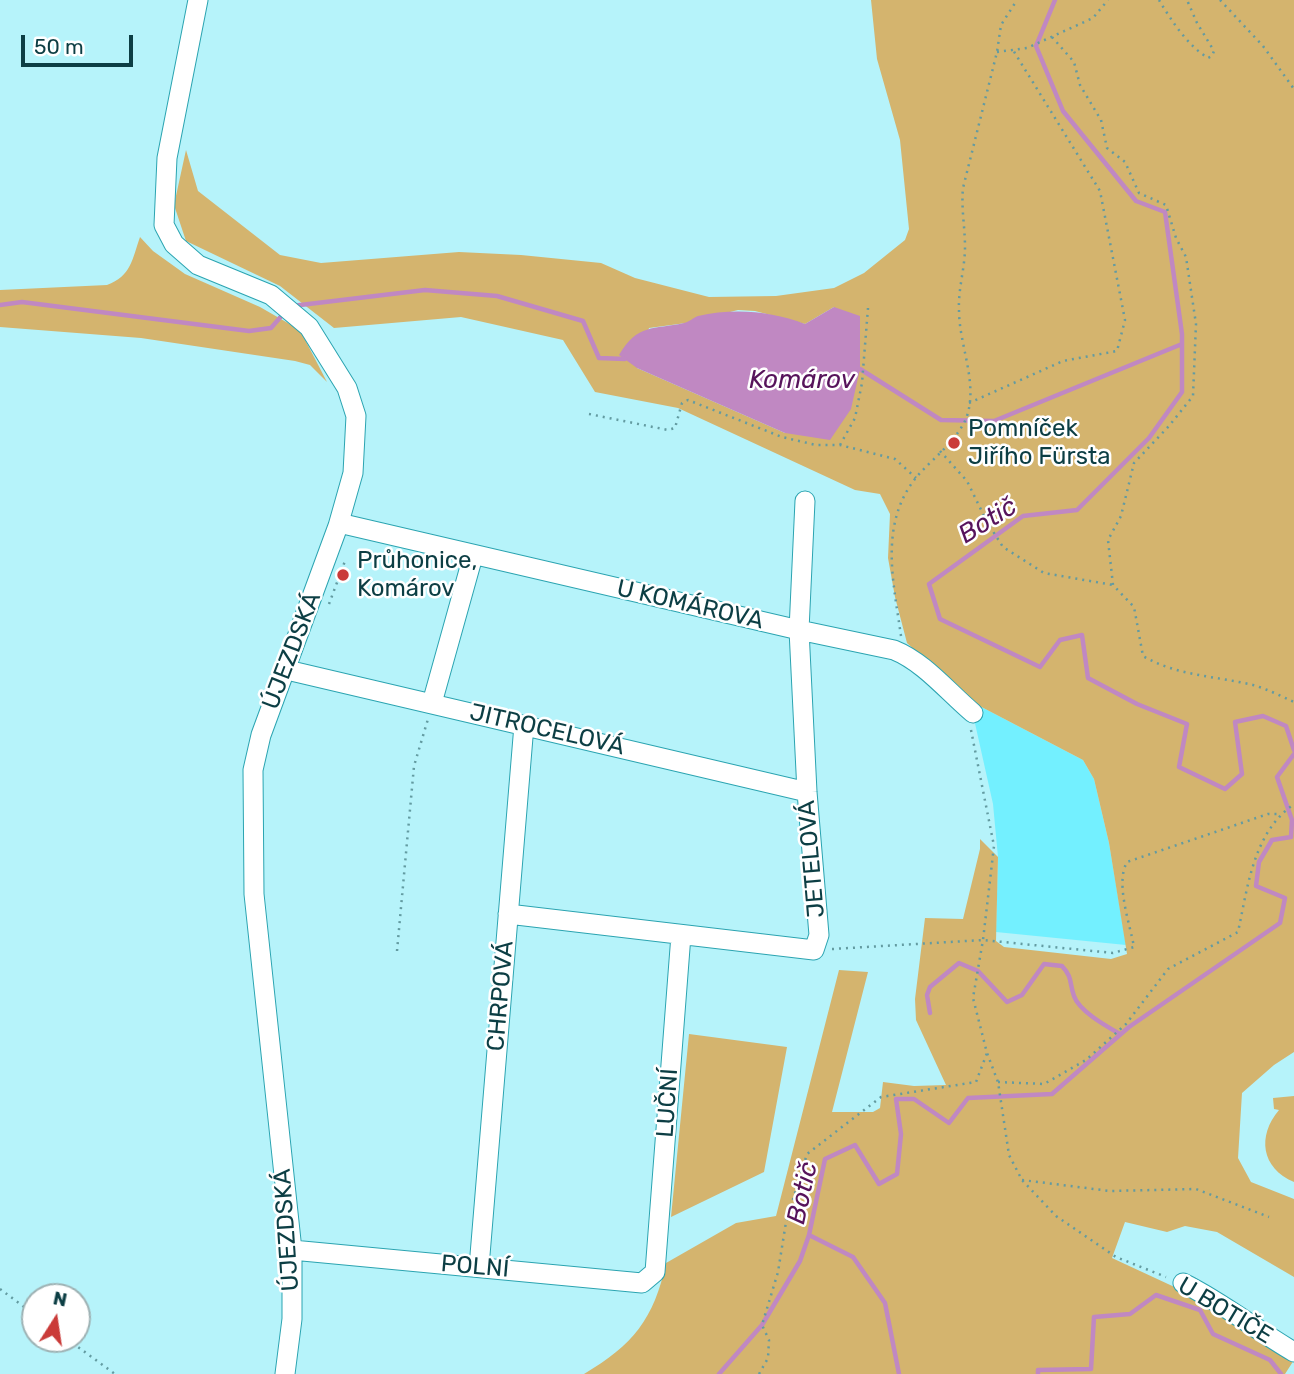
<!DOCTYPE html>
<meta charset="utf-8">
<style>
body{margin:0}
#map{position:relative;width:1294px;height:1374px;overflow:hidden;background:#b6f3fa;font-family:Rubik,sans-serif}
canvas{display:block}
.north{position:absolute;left:21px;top:1283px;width:70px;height:70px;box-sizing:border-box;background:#fff;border:2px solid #9eb2b4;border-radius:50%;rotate:12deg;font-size:19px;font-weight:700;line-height:28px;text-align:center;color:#0c3e44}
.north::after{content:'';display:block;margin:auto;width:24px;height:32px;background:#ca3b39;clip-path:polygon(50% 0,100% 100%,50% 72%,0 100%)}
.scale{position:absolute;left:21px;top:35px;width:112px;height:32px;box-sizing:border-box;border:4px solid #0c3e44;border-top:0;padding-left:9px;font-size:21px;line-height:24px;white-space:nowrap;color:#0c3e44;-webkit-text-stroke:5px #fff;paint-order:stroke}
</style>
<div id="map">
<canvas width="1294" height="1374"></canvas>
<div class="north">N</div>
<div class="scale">50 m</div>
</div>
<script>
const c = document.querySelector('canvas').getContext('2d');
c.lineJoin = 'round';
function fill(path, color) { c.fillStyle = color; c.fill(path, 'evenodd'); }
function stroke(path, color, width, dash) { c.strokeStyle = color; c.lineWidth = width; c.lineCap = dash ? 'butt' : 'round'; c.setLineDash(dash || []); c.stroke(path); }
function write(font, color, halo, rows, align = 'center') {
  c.font = font + ' Rubik,sans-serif'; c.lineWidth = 5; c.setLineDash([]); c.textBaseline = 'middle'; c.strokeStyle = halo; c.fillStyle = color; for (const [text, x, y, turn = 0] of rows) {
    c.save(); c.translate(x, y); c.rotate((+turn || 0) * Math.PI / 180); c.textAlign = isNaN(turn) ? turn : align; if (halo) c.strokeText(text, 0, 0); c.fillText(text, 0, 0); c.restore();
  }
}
const built = new Path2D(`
 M 970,701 L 1083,760 L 1094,779 L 1109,843 L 1126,945 L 996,932 L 998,857 L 993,804 Z`);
const green = new Path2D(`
 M 871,0 L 1294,0 L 1294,1052 L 1274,1065 L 1242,1093 L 1238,1158 L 1251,1182 L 1294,1199 L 1294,1277 L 1217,1232 L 1185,1226 L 1167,1232 L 1125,1222 L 1112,1258 L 1196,1297 L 1238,1328 L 1294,1360 L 1285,1374 L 584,1374 C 633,1345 654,1319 666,1263 L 736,1223 L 776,1216 L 839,970 L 868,972 L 832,1112 L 873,1112 L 880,1108 L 883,1082 L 914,1086 L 946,1085 L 916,1020 L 915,999 L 925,918 L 963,919 L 980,849 L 980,839 L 998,857 L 996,941 L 1004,947 L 1111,959 L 1127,954 L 1109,843 L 1094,779 L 1083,760 L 970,701 L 907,643 L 895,597 L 888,558 L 890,514 L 880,494 L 855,490 L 678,408 L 595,392 L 563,340 L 461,317 L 334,328 L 280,286 L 186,241 L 174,205 L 186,150 L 198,191 L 280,255 L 321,263 L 459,252 L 521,255 L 601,263 L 635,278 L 709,297 L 776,296 L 834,288 L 864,273 L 905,240 L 909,229 L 900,140 L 877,59 ZM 834,307 L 785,433 L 637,368 L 649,328 L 686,323 L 738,310 L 755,311 L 805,324 Z
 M 140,237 L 153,251 L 185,274 L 260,307 L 300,330 L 327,382 L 310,365 L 295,361 L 141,338 L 0,327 L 0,290 L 107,285 C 131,276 132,260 140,237 Z
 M 689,1034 L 787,1047 L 764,1172 L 671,1217 Z
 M 1294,1096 L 1294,1182 C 1261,1168 1257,1136 1279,1110 L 1274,1109 L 1273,1098 Z`);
const water = new Path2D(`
 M 834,307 L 860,316 L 860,369 L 851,409 L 830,440 L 785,433 L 637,368 L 619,355 C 638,323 653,330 684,323 C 689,322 693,318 698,316 C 734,308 771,311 805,324 Z`);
const stream = new Path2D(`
 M 1055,0 L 1036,46 L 1063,111 L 1136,201 L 1165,212 L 1182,334 L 1182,392 L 1149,438 L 1077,510 L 1023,516 L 929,584 L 940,619 L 1040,667 L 1060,640 L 1082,635 L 1088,678 L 1137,704 L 1187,724 L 1179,767 L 1225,789 L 1242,774 L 1235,722 L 1263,716 L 1286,726 L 1294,750
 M 0,305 L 22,302 L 249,331 L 271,328 L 284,313
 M 292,306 L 425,290 L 497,296 L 583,321 L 599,358 L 625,359
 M 860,369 L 941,420 L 994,421 L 1182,344
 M 930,1013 L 927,995 L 930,987 L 959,963 L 978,971 L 1007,1002 L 1022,995 L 1044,964 L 1062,966 C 1073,978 1069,982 1074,996 C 1079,1011 1106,1026 1120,1034
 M 719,1374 L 762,1325 L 800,1261 L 809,1235
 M 899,1374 L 885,1303 L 853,1257 L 809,1235 L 825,1159 L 855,1145 L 879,1184 L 897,1174 L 901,1134 L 896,1099 L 914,1099 L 949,1123 L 968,1098 L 1052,1094 L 1129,1027 L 1280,923 L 1285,898 L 1256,886 L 1259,862 L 1272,840 L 1291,837 L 1292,820 L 1277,777 L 1294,754
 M 1038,1374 L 1038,1370 L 1091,1369 L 1094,1317 L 1130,1314 L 1156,1295 L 1200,1310 L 1213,1334 L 1270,1360 L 1281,1374`);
const path = new Path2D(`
 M 1159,0 C 1171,20 1187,45 1208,58 L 1212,56 L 1214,51 L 1197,23 L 1187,0
 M 1220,0 L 1263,46 L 1294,89
 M 1052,37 L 1074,62 L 1080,85 L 1101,120 L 1107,148 L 1125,162 L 1139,193 L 1166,205 L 1176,238 L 1186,257 L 1196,324 L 1193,396 L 1169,426 L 1134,463 L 1121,516 L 1108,540 L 1113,585 L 1134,607 L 1143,656 C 1177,676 1216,676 1253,685 C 1267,689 1281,696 1294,702
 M 997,52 L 1027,48 L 1093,18 L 1108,0
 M 969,403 L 1063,361 L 1117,351 L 1125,320 L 1100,191 L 1013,50
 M 589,414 L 668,430 L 675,428 L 682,403 L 688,400 L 782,437 L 816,445 L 840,445 L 895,459 L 916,478
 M 840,445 L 855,418 L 862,383 L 868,308
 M 940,451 L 967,481 L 987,522 L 1003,547 L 1044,573 L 1113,585
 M 329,604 L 345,561
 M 901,636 C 893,579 878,520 920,473 C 936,456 959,438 967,416 C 978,382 959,345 959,310 C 958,289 965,268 965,247 C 965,227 961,208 963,188 L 997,52 L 1001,25 L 1017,0
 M 971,730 L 994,846 L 983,940 L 973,998 L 987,1053 L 998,1082 L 1009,1155 L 1022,1180 L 1056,1216 L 1116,1257 L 1166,1277
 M 832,949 L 983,940 L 1113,953 L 1134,947 C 1130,924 1115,883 1127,862 L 1268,814 L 1280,814
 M 397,951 L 414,766 L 428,719
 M 998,1082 L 1044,1084 L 1086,1060 L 1126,1024 L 1168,969 L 1238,932 C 1248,886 1253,833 1294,804
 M 1022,1180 L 1110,1191 L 1196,1189 L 1269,1217
 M 0,1289 L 35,1315
 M 67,1339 L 115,1374
 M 759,1374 L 768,1358 L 769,1340 L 762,1325 L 778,1272 L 786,1222 L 807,1154 L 881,1097 L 976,1082 L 987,1053`);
const minor = new Path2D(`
 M 198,0 L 167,158 L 164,225 L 174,244 L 198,265 L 271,295 L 309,327 L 347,388 L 356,416 L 353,473 L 338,526 L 261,735 L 253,770 L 254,894 L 292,1250 L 292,1319 L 285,1374
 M 339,523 L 799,630 L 894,650 C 924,662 948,692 973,713
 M 287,670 L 807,792
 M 432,703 L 473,556
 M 508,914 L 814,950 L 819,935 L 807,792 L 799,630 L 805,501
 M 292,1250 L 642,1283 L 655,1272 L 681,935
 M 479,1267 L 524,725
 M 1183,1283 C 1222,1302 1256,1330 1294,1352`);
const markers = [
 [954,443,7,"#ca3b39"],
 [343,575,7,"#ca3b39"]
];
const poiNames = [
 ["Pomníček",968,429],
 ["Jiřího Fürsta",968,457],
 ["Průhonice,",357,561],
 ["Komárov",357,589]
];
const streetNames = [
 ["U KOMÁROVA",690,605,13],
 ["ÚJEZDSKÁ",292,651,-69],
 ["JITROCELOVÁ",547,730,13],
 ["JETELOVÁ",812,859,-95],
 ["CHRPOVÁ",501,996,-85],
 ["LUČNÍ",668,1103,-86],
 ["ÚJEZDSKÁ",287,1230,-94],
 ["POLNÍ",475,1267,5],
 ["U BOTIČE",1225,1311,31]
];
const waterNames = [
 ["Komárov",802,380],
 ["Botič",988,521,-32],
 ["Botič",803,1193,-78]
];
fill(built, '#73f0ff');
fill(green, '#d4b46e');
fill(water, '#c088c2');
stroke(stream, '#c088c2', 4.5);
stroke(minor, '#2ba4b1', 21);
stroke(path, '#639ba1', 2.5, [2, 5]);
stroke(minor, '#fff', 19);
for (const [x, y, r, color] of markers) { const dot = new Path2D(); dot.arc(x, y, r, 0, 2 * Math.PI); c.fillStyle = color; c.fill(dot); stroke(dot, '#fff', 2.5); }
write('24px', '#0c3e44', '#fff', poiNames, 'left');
write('24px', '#0c3e44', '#fff', streetNames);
write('italic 26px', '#57135b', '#fff', waterNames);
</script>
